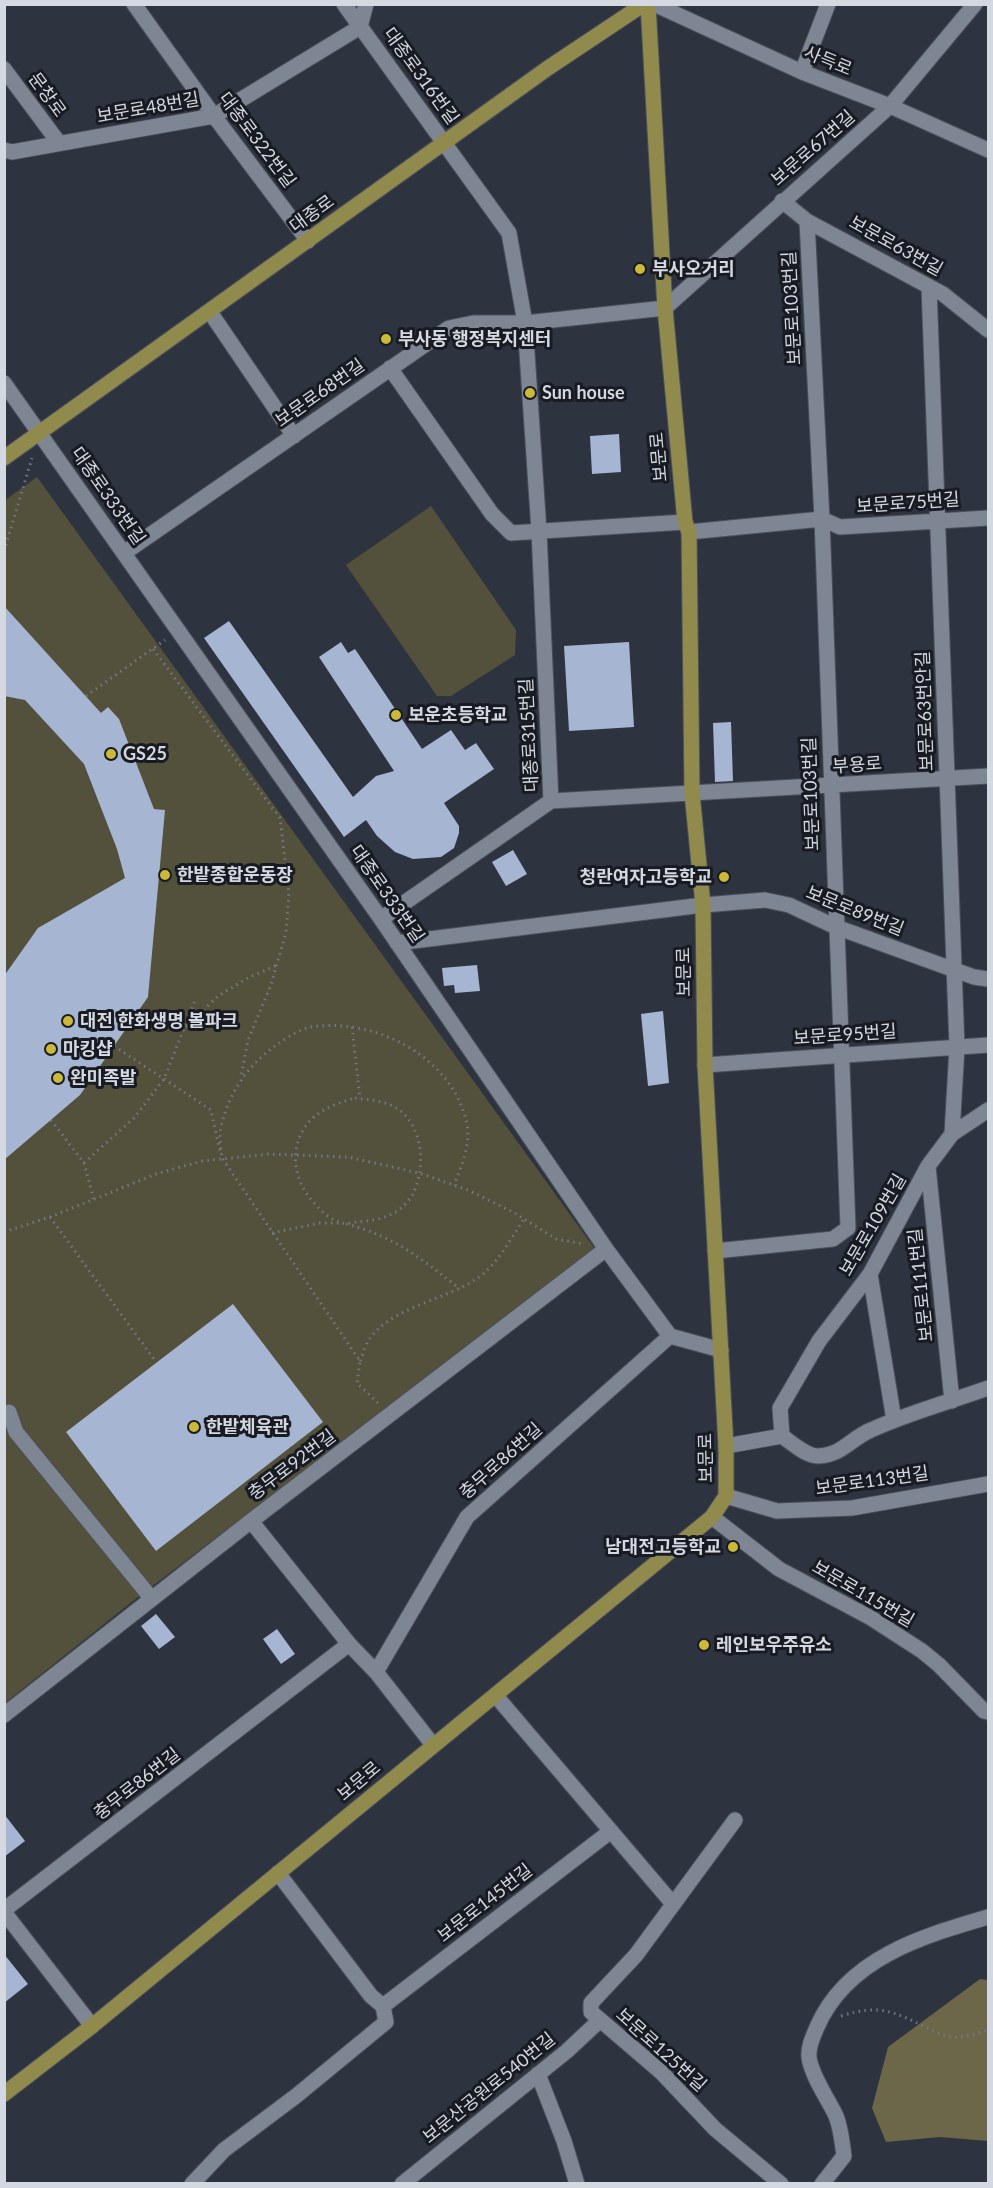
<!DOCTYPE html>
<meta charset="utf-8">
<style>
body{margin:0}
#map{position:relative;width:993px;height:2188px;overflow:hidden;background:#2e3340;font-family:Lato,sans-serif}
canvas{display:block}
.frame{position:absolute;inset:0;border:6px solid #d4d8e0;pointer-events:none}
</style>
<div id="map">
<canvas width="993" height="2188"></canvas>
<div class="frame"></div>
</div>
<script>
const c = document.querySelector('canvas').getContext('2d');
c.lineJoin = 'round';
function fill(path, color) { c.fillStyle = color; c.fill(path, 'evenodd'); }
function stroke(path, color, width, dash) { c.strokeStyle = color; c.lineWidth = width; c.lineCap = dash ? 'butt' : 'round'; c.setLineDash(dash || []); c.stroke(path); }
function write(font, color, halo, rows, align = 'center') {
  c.font = font + ' Lato,"Noto Sans KR",sans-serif'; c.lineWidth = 6; c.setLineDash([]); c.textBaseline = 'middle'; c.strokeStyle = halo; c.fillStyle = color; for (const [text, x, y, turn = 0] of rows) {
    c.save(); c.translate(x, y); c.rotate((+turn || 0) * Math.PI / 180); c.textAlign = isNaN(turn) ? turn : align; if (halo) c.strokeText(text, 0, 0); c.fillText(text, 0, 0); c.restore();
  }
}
const green = new Path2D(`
 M 37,477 L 595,1249 L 133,1601 L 5,1703 L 4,501 Z
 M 431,506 L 516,630 L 515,655 L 451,696 L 437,696 L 346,565 Z`);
const forest = new Path2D(`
 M 980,1979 L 988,1980 L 988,2141 L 940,2137 L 886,2142 L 872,2108 L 888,2047 Z`);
const building = new Path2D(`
 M 619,434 L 621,472 L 592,474 L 590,436 Z
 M 4,606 L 101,713 L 108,707 L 119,719 L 154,809 L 165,810 L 148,997 L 80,1095 L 4,1160 L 4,976 L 38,928 L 125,878 L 117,849 L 84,764 L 25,700 L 4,696 Z
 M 229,621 L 353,797 L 376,776 L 394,771 L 319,657 L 341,642 L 348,653 L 355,649 L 422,749 L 451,730 L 465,750 L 476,743 L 494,769 L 444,803 L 459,826 L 459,833 L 454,848 L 441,857 L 413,859 L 395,852 L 377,836 L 366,820 L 344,837 L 204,638 Z
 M 629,642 L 634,727 L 569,731 L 564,646 Z
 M 731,722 L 733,781 L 715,782 L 713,723 Z
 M 513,850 L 527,874 L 506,886 L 492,862 Z
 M 477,965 L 480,991 L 455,993 L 454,985 L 444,986 L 442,968 Z
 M 663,1011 L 669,1083 L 648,1086 L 641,1014 Z
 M 233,1304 L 323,1422 L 156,1551 L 66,1432 Z
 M 156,1614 L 175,1637 L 159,1649 L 141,1626 Z
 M 277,1629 L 295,1654 L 281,1664 L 263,1639 Z
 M 4,1814 L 25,1841 L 4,1857 Z
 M 4,1954 L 28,1984 L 4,2003 Z`);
const path = new Path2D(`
 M 4,551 L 32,458
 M 153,649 L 280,818 L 289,894 L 286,932 L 271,985 L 248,1040 L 241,1077
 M 86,696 L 165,640
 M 186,1027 L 218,996 L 246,979 L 277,965
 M 352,1027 L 360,1099
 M 114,1046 L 211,1110 L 220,1151
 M 355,1098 C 371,1100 389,1101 402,1112 C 424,1132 426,1172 411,1197 C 399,1216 376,1221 356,1222 C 352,1223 346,1224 342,1223 C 329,1220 318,1208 310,1198 C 290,1174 290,1138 314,1117 C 325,1107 341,1102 355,1098 Z
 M 51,1120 L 84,1163 L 94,1200
 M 84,1163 L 134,1118 L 164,1079 L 196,998
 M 50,1217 L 156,1362
 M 346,1224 C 394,1236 422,1259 460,1289
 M 4,1232 L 50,1217 L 156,1174 L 202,1161 L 269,1154 L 348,1157 L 419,1173 L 468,1190 L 513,1212 L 556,1239 L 584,1244
 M 272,1233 L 320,1223 L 339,1223
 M 360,1361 C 363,1355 364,1349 367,1343 C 388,1306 450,1300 482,1275 C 500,1260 511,1238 524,1219
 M 378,1403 L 357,1383 L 360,1361 L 222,1158 C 221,1149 219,1136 221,1127 C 229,1091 249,1064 279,1043 C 288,1037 300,1029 311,1027 C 375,1017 453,1057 467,1124 C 471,1144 461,1167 454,1185
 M 841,2016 C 879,2004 892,2011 926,2027 C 934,2031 943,2036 952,2037 C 964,2038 977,2033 988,2030`);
const minor = new Path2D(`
 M 134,4 L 214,116 L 308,241
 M 344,4 L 509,233 L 525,323 L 539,531 L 551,801 L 381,919
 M 654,4 L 802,72 L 890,106 L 988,150
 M 4,69 L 59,143
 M 802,72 L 828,4
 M 4,150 L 12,152 L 214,116 L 360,27 L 366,4
 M 782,201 L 807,221 L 943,294 L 988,330
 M 929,287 L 957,1047 L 952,1134
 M 210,312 L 294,436
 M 390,368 L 492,514 L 511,533 L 685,522
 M 4,383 L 381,919 L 606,1249 L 670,1336 L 721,1350
 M 689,532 L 822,519 L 840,527 L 988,518
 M 124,553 L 449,328 L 473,323 L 525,323 L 665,308 L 890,106 L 975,4
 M 551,801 L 988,776
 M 397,943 L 703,905 L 765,900 L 789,905 L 836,927 L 974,977 L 988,979
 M 705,1065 L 988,1045
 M 928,1166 L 952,1401
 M 715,1251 L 833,1239 L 848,1228 L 822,519 L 807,221
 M 870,1274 L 894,1420
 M 9,1412 L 16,1432 L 152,1599
 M 782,1436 L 780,1408 L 819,1341 L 870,1274 L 928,1166 L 952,1134 L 988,1110
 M 726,1446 L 782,1436 C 792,1443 806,1456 818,1456 C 843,1455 851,1438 871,1430 C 908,1413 949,1402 988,1388
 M 726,1496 L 777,1511 L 852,1508 L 988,1484
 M 712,1517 L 779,1569 L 871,1618 L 922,1651 L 939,1665 L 984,1711 L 988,1712
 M 251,1521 L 349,1644 L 376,1672 L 433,1745
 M 376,1672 L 467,1517 L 670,1336
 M 496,1696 L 673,1904
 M 4,1715 L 251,1521 L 606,1249
 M 735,1820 L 636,1955 L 591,2003 L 591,2012 L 661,2072 L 715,2129 L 781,2184
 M 4,1910 L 349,1644
 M 4,1912 L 92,2026
 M 383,2006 L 611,1831
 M 538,2074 L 564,2141 L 577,2184
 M 192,2184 L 224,2150 L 296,2096 L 386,2022 L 383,2006 L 371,1996 L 278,1873
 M 402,2184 L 567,2051 L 599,2021
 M 822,2184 L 844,2156 C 842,2142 841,2128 836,2116 C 828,2099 811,2075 809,2057 C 808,2046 813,2037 817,2027 C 847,1958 923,1936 988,1917`);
const major = new Path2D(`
 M 4,458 L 548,68 L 644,4
 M 4,2094 L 92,2026 L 712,1517 L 726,1496 L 726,1446 L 705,1065 L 703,905 L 692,793 L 689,532 L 685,522 L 665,308 L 648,4`);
const markers = [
 [640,269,6,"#ccb939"],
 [386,339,6,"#ccb939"],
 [530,393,6,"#ccb939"],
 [396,715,6,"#ccb939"],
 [111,754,6,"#ccb939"],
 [165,875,6,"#ccb939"],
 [724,877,6,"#ccb939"],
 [68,1021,6,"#ccb939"],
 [51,1049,6,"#ccb939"],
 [58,1078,6,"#ccb939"],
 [194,1427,6,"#ccb939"],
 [733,1547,6,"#ccb939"],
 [704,1645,6,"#ccb939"]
];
const streetNames = [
 ["사득로",828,61,22],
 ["대종로316번길",421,76,54],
 ["문창로",47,95,54],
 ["보문로48번길",148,108,-10],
 ["대종로322번길",257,140,53],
 ["보문로67번길",813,148,-41],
 ["대종로",312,214,-36],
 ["보문로63번길",896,246,29],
 ["보문로103번길",792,308,-93],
 ["보문로68번길",320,393,-35],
 ["보문로",659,457,-95],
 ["대종로333번길",108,496,55],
 ["보문로75번길",908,503,-4],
 ["보문로63번안길",925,711,-92],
 ["대종로315번길",529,735,-93],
 ["부용로",857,765,-4],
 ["보문로103번길",811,794,-92],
 ["대종로333번길",387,894,55],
 ["보문로89번길",855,911,22],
 ["보문로",684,972,-91],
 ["보문로95번길",845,1035,-4],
 ["보문로109번길",873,1225,-60],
 ["보문로111번길",921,1285,-96],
 ["보문로",706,1458,-91],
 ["충무로86번길",501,1461,-42],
 ["충무로92번길",292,1465,-37],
 ["보문로113번길",872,1481,-8],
 ["보문로115번길",863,1594,30],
 ["보문로",359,1781,-40],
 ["충무로86번길",137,1784,-38],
 ["보문로145번길",485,1903,-38],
 ["보문로125번길",661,2050,42],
 ["보문산공원로540번길",489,2088,-39]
];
const poiNames = [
 ["부사오거리",652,269],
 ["부사동 행정복지센터",398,339],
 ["Sun house",542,393],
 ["보운초등학교",408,715],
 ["GS25",123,754],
 ["한밭종합운동장",177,875],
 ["청란여자고등학교",712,877,"right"],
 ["대전 한화생명 볼파크",80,1021],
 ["마킹샵",63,1049],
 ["완미족발",70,1078],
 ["한밭체육관",206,1427],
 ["남대전고등학교",721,1547,"right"],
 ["레인보우주유소",716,1645]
];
fill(green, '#53503c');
fill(forest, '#6b6748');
fill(building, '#a6b5d2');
stroke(minor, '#4b505a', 17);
stroke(major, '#4b505a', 17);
stroke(path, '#737883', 3, [1.5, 4.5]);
stroke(minor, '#7e8593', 15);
stroke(major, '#918a4d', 15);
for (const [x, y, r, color] of markers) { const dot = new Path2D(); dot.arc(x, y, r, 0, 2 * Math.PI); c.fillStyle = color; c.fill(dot); stroke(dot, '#181b21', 2); }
write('18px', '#d4d8e0', '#181b21', streetNames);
write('bold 18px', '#d4d8e0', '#181b21', poiNames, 'left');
</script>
